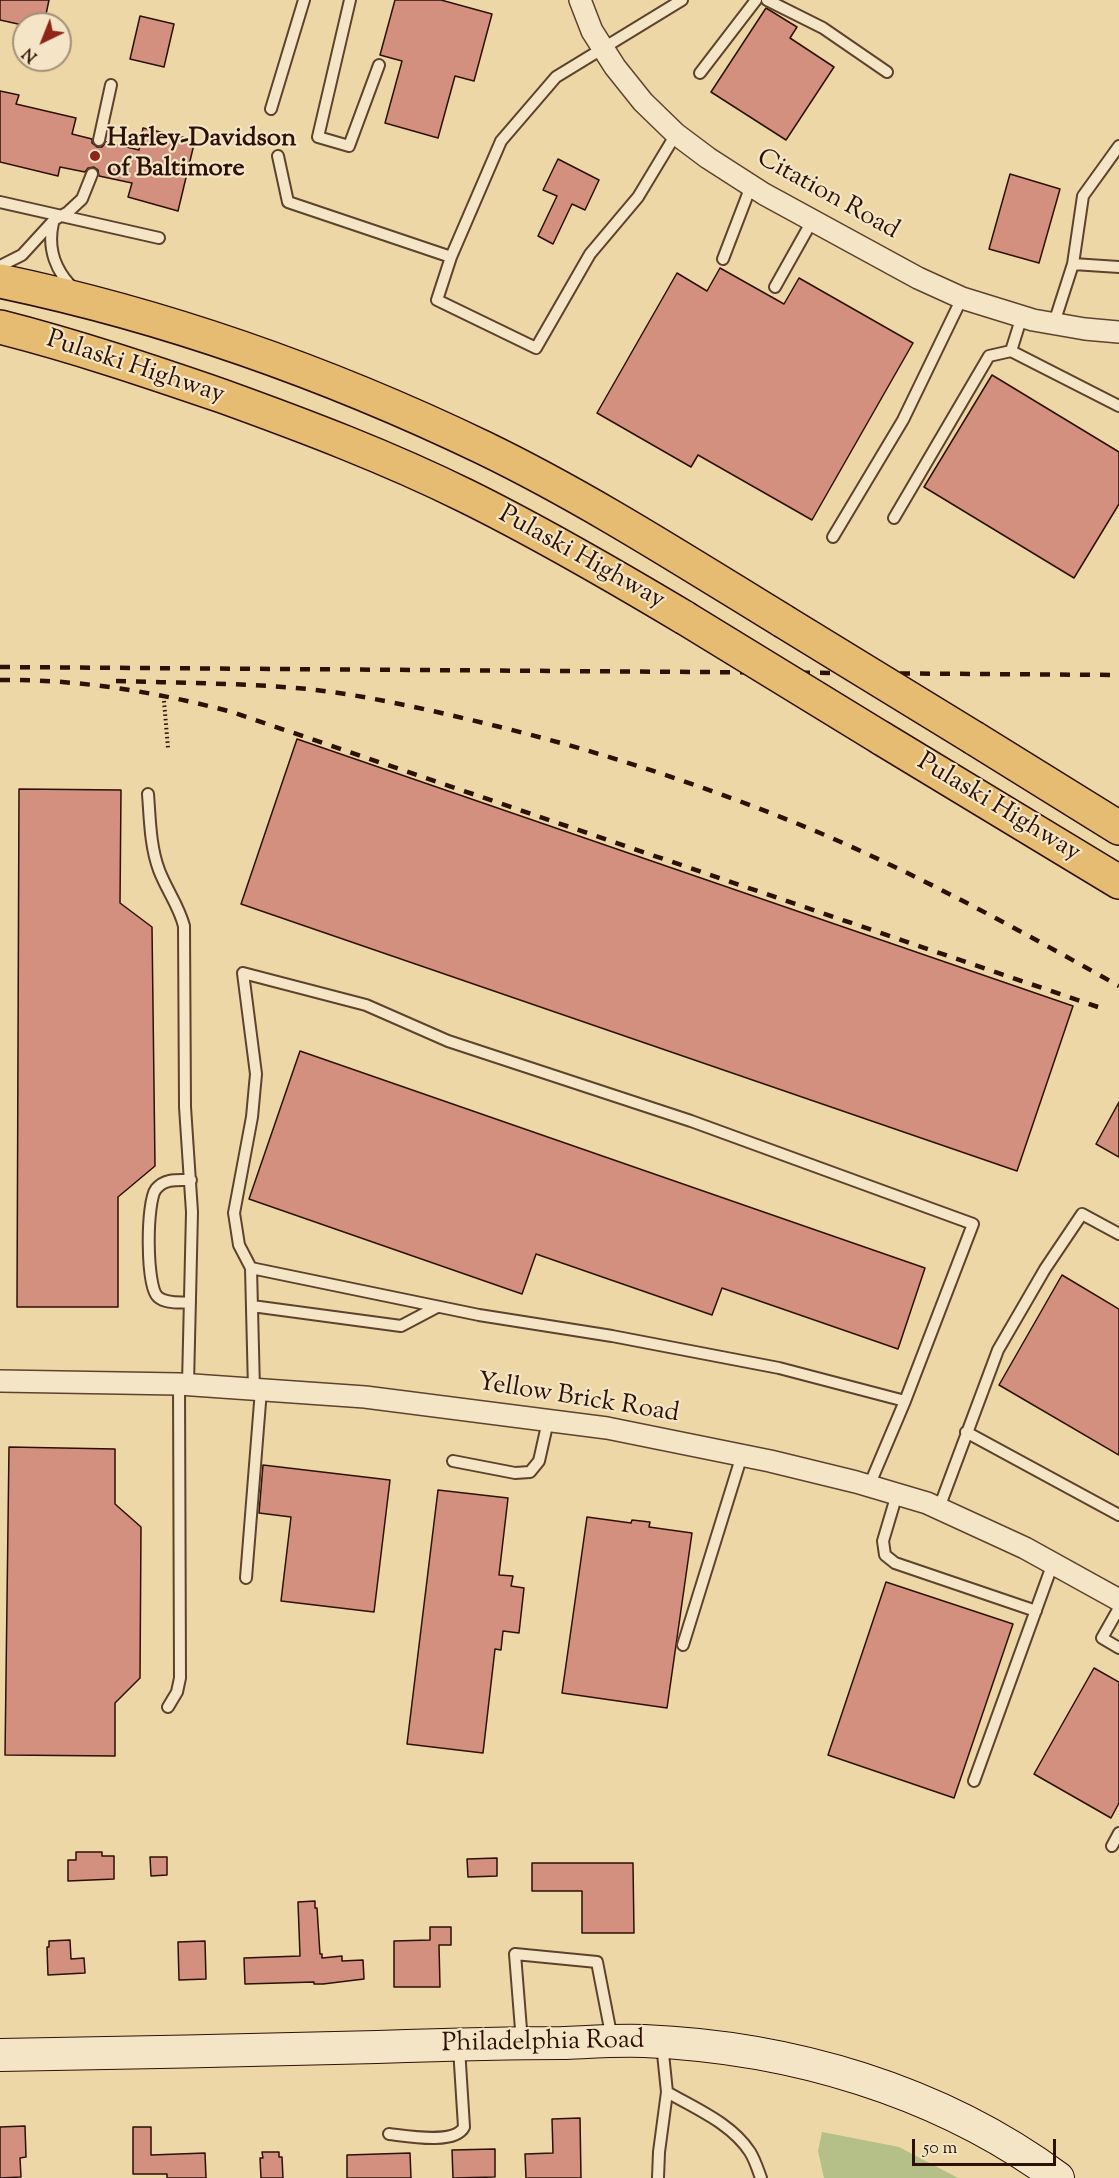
<!DOCTYPE html>
<style>
body{margin:0}
#map{position:relative;width:1119px;height:2178px;overflow:hidden;background:#edd7a6;font-family:"Sorts Mill Goudy",serif}
canvas{display:block}
.north{position:absolute;left:12px;top:12px;width:60px;height:60px;box-sizing:border-box;background:#f3e5c5;border:2px solid #a49078;border-radius:50%;rotate:223deg;font-size:16px;font-weight:700;line-height:24px;text-align:center;color:#2d1105}
.north::after{content:'';display:block;margin:auto;width:21px;height:27px;background:#8f2418;clip-path:polygon(50% 0,100% 100%,50% 72%,0 100%)}
.scale{position:absolute;left:912px;top:2139px;width:144px;height:27px;box-sizing:border-box;border:3px solid #2d1105;border-top:0;padding-left:8px;font-size:18px;line-height:21px;white-space:nowrap;color:#2d1105;-webkit-text-stroke:4px #f3e5c5;paint-order:stroke}
</style>
<div id="map">
<canvas width="1119" height="2178"></canvas>
<div class="north">N</div>
<div class="scale">50 m</div>
</div>
<script>
const c = document.querySelector('canvas').getContext('2d');
c.lineJoin = 'round';
function fill(path, color) { c.fillStyle = color; c.fill(path, 'evenodd'); }
function stroke(path, color, width, dash) { c.strokeStyle = color; c.lineWidth = width; c.lineCap = dash ? 'butt' : 'round'; c.setLineDash(dash || []); c.stroke(path); }
function write(font, color, halo, rows, align = 'center') {
  c.font = font + ' "Sorts Mill Goudy",serif'; c.lineWidth = 4.5; c.setLineDash([]); c.textBaseline = 'middle'; c.strokeStyle = halo; c.fillStyle = color; for (const [text, x, y, turn = 0] of rows) {
    c.save(); c.translate(x, y); c.rotate((+turn || 0) * Math.PI / 180); c.textAlign = isNaN(turn) ? turn : align; if (halo) c.strokeText(text, 0, 0); c.fillText(text, 0, 0); c.restore();
  }
}
const green = new Path2D(`
 M 822,2132 L 899,2147 L 958,2178 L 824,2178 L 818,2151 Z`);
const building = new Path2D(`
 M 0,0 L 49,0 L 44,24 L 18,24 L 0,20 Z
 M 395,0 L 441,0 L 492,14 L 474,81 L 455,76 L 438,138 L 385,123 L 402,61 L 380,55 Z
 M 766,8 L 797,27 L 790,38 L 834,67 L 786,140 L 711,92 Z
 M 140,16 L 174,24 L 164,67 L 130,59 Z
 M 0,91 L 19,95 L 16,104 L 76,118 L 72,134 L 92,139 L 92,143 L 97,147 L 102,147 L 106,142 L 139,150 L 143,128 L 195,140 L 178,211 L 128,197 L 132,183 L 99,176 L 98,170 L 94,167 L 88,168 L 85,172 L 60,167 L 58,176 L 0,162 Z
 M 558,159 L 599,180 L 585,210 L 572,204 L 553,244 L 538,236 L 557,196 L 543,190 Z
 M 1010,174 L 1060,189 L 1039,263 L 989,249 Z
 M 720,268 L 784,304 L 799,278 L 913,343 L 812,520 L 698,455 L 691,467 L 597,413 L 677,273 L 707,291 Z
 M 992,375 L 1119,452 L 1119,504 L 1074,578 L 924,487 Z
 M 297,739 L 1073,1006 L 1017,1171 L 241,904 Z
 M 19,789 L 121,790 L 120,903 L 152,927 L 155,1166 L 118,1197 L 118,1307 L 17,1307 Z
 M 300,1051 L 925,1268 L 898,1349 L 722,1288 L 712,1315 L 536,1254 L 522,1294 L 249,1199 Z
 M 1119,1102 L 1119,1157 L 1096,1144 Z
 M 1062,1275 L 1119,1309 L 1119,1455 L 999,1385 Z
 M 9,1447 L 115,1449 L 115,1504 L 141,1527 L 140,1678 L 115,1703 L 115,1756 L 5,1755 Z
 M 263,1465 L 390,1480 L 374,1612 L 281,1601 L 291,1517 L 259,1513 Z
 M 438,1490 L 508,1498 L 499,1575 L 513,1576 L 511,1586 L 524,1588 L 519,1633 L 503,1631 L 501,1650 L 495,1649 L 483,1753 L 407,1744 Z
 M 587,1517 L 631,1523 L 632,1520 L 650,1522 L 649,1527 L 692,1533 L 667,1708 L 562,1693 Z
 M 886,1582 L 1013,1624 L 954,1798 L 828,1755 Z
 M 1094,1668 L 1119,1682 L 1119,1803 L 1111,1818 L 1034,1774 Z
 M 76,1852 L 102,1852 L 102,1856 L 114,1856 L 114,1879 L 68,1881 L 68,1860 L 76,1860 Z
 M 150,1857 L 167,1857 L 167,1875 L 151,1876 Z
 M 497,1858 L 497,1876 L 468,1877 L 467,1859 Z
 M 532,1863 L 633,1863 L 634,1933 L 582,1933 L 582,1891 L 532,1891 Z
 M 315,1901 L 315,1908 L 317,1908 L 320,1954 L 322,1954 L 322,1958 L 342,1956 L 342,1961 L 363,1960 L 364,1979 L 323,1984 L 314,1984 L 314,1982 L 245,1984 L 244,1958 L 300,1956 L 298,1902 Z
 M 430,1927 L 451,1927 L 451,1945 L 439,1945 L 440,1987 L 394,1987 L 394,1941 L 430,1940 Z
 M 70,1940 L 71,1959 L 84,1958 L 85,1973 L 48,1975 L 47,1947 L 49,1947 L 49,1941 Z
 M 205,1941 L 206,1979 L 179,1980 L 178,1942 Z
 M 580,2118 L 581,2178 L 526,2178 L 525,2154 L 553,2153 L 552,2119 Z
 M 25,2126 L 26,2157 L 20,2158 L 21,2177 L 0,2178 L 0,2127 Z
 M 133,2127 L 151,2127 L 151,2155 L 205,2153 L 206,2178 L 167,2178 L 167,2174 L 133,2174 Z
 M 495,2149 L 495,2177 L 453,2178 L 452,2150 Z
 M 262,2152 L 279,2152 L 279,2157 L 282,2157 L 283,2178 L 261,2178 L 260,2158 L 263,2158 Z
 M 410,2153 L 411,2178 L 347,2178 L 347,2155 Z`);
const path = new Path2D(`
 M 164,701 L 168,748`);
const service = new Path2D(`
 M 350,0 L 318,137 L 349,146 L 379,65
 M 767,0 L 823,28 L 887,72
 M 700,73 L 756,0
 M 271,109 L 304,0
 M 99,140 L 111,85
 M 278,156 L 288,202 L 451,257 L 501,141 L 556,77 L 682,0
 M 0,202 L 159,238
 M 53,223 C 47,249 56,272 75,290
 M 451,257 L 437,300 L 536,348 L 590,254 L 638,197 L 676,134
 M 723,259 L 751,186
 M 1073,264 L 1083,196 L 1119,146
 M 0,266 L 22,255 L 54,220 L 68,212 L 82,199 L 92,174
 M 775,287 L 812,221
 M 1054,323 L 1073,264 L 1119,267
 M 1011,351 L 1119,406
 M 894,518 L 989,356 L 1011,351 L 1022,316
 M 833,537 L 903,420 L 962,298
 M 148,794 C 150,819 150,846 159,870 C 166,889 179,906 184,926 L 185,1107 L 192,1212 L 188,1384
 M 251,1268 L 479,1315 L 612,1336 L 779,1368 L 905,1401
 M 190,1303 C 180,1302 166,1304 158,1297 C 146,1287 146,1202 156,1189 C 165,1178 178,1180 191,1180
 M 252,1306 L 401,1326 L 437,1307
 M 254,1389 L 251,1268 L 239,1245 L 234,1213 L 252,1117 L 256,1074 L 243,973 L 366,1005 L 448,1041 L 691,1121 L 973,1224 L 905,1401 L 869,1486
 M 966,1432 L 1119,1515
 M 453,1461 L 515,1473 L 530,1472 L 539,1461 L 548,1421
 M 897,1494 L 883,1541 L 885,1555 L 895,1563 L 1036,1611
 M 939,1508 L 998,1350 L 1045,1269 L 1082,1214 L 1119,1234
 M 246,1578 L 261,1390
 M 1119,1608 L 1102,1638 L 1119,1648
 M 683,1645 L 742,1455
 M 168,1707 L 177,1692 L 180,1678 L 179,1384
 M 974,1781 L 1053,1563
 M 1112,1846 L 1119,1833
 M 522,2042 L 515,1954 L 597,1962 L 612,2039
 M 667,2092 C 696,2109 731,2123 750,2152 C 755,2160 758,2170 761,2178
 M 389,2134 C 407,2136 455,2145 464,2127 L 459,2048
 M 658,2178 L 659,2152 L 667,2092 L 662,2044`);
const minor = new Path2D(`
 M 580,0 L 592,31 L 615,67 L 643,102 L 676,134 L 708,158 L 764,194 L 918,278 L 962,298 L 1033,320 L 1085,329 L 1119,332
 M 0,1381 L 179,1384 L 365,1397 L 607,1428 L 770,1461 L 856,1482 L 927,1503 L 1025,1548 L 1119,1600`);
const secondary = new Path2D(`
 M 0,2055 C 126,2053 251,2050 377,2047 C 438,2045 500,2043 562,2043 C 589,2042 617,2040 644,2041 C 790,2047 939,2090 1058,2178`);
const trunk = new Path2D(`
 M 0,281 C 167,316 330,374 484,448 C 587,498 685,561 783,621
 M 0,327 C 75,346 149,371 222,396 C 305,426 387,457 466,496 C 541,533 613,575 685,618
 M 881,738 L 1119,882
 M 974,738 L 1119,828`);
const rail = new Path2D(`
 M 0,667 L 1119,675
 M 0,680 C 78,679 157,692 232,712 L 1098,1007
 M 116,681 C 180,683 244,683 308,689 C 371,696 434,711 496,726 C 606,753 715,789 820,833 C 923,877 1021,931 1119,986`);
const trunkBridge = new Path2D(`
 M 685,618 L 881,738
 M 783,621 L 974,738`);
const markers = [
 [95,156,6,"#8f2418"]
];
const poiNames = [
 ["Harley-Davidson",107,141],
 ["of Baltimore",107,171]
];
const streetNames = [
 ["Citation Road",827,196,29],
 ["Pulaski Highway",135,369,18],
 ["Pulaski Highway",581,559,29],
 ["Pulaski Highway",998,809,31],
 ["Yellow Brick Road",578,1400,9],
 ["Philadelphia Road",543,2044,-1]
];
fill(green, '#b5bf88');
fill(building, '#d3907e');
stroke(building, '#2d1105', 1.5);
stroke(service, '#5d422d', 14);
stroke(minor, '#5d422d', 24);
stroke(secondary, '#2d1105', 34);
stroke(trunk, '#2d1105', 36);
stroke(path, '#2d1105', 4, [1.5, 3]);
stroke(service, '#f3e5c5', 10);
stroke(minor, '#f3e5c5', 21);
stroke(secondary, '#f3e5c5', 32);
stroke(trunk, '#e6bc73', 33);
stroke(rail, '#2d1105', 4.5, [10, 10]);
stroke(trunkBridge, '#2d1105', 36, []);
stroke(trunkBridge, '#e6bc73', 33);
for (const [x, y, r, color] of markers) { const dot = new Path2D(); dot.arc(x, y, r, 0, 2 * Math.PI); c.fillStyle = color; c.fill(dot); stroke(dot, '#f3e5c5', 2); }
write('bold 26px', '#2d1105', '#f3e5c5', poiNames, 'left');
write('26px', '#2d1105', '#f3e5c5', streetNames);
</script>
